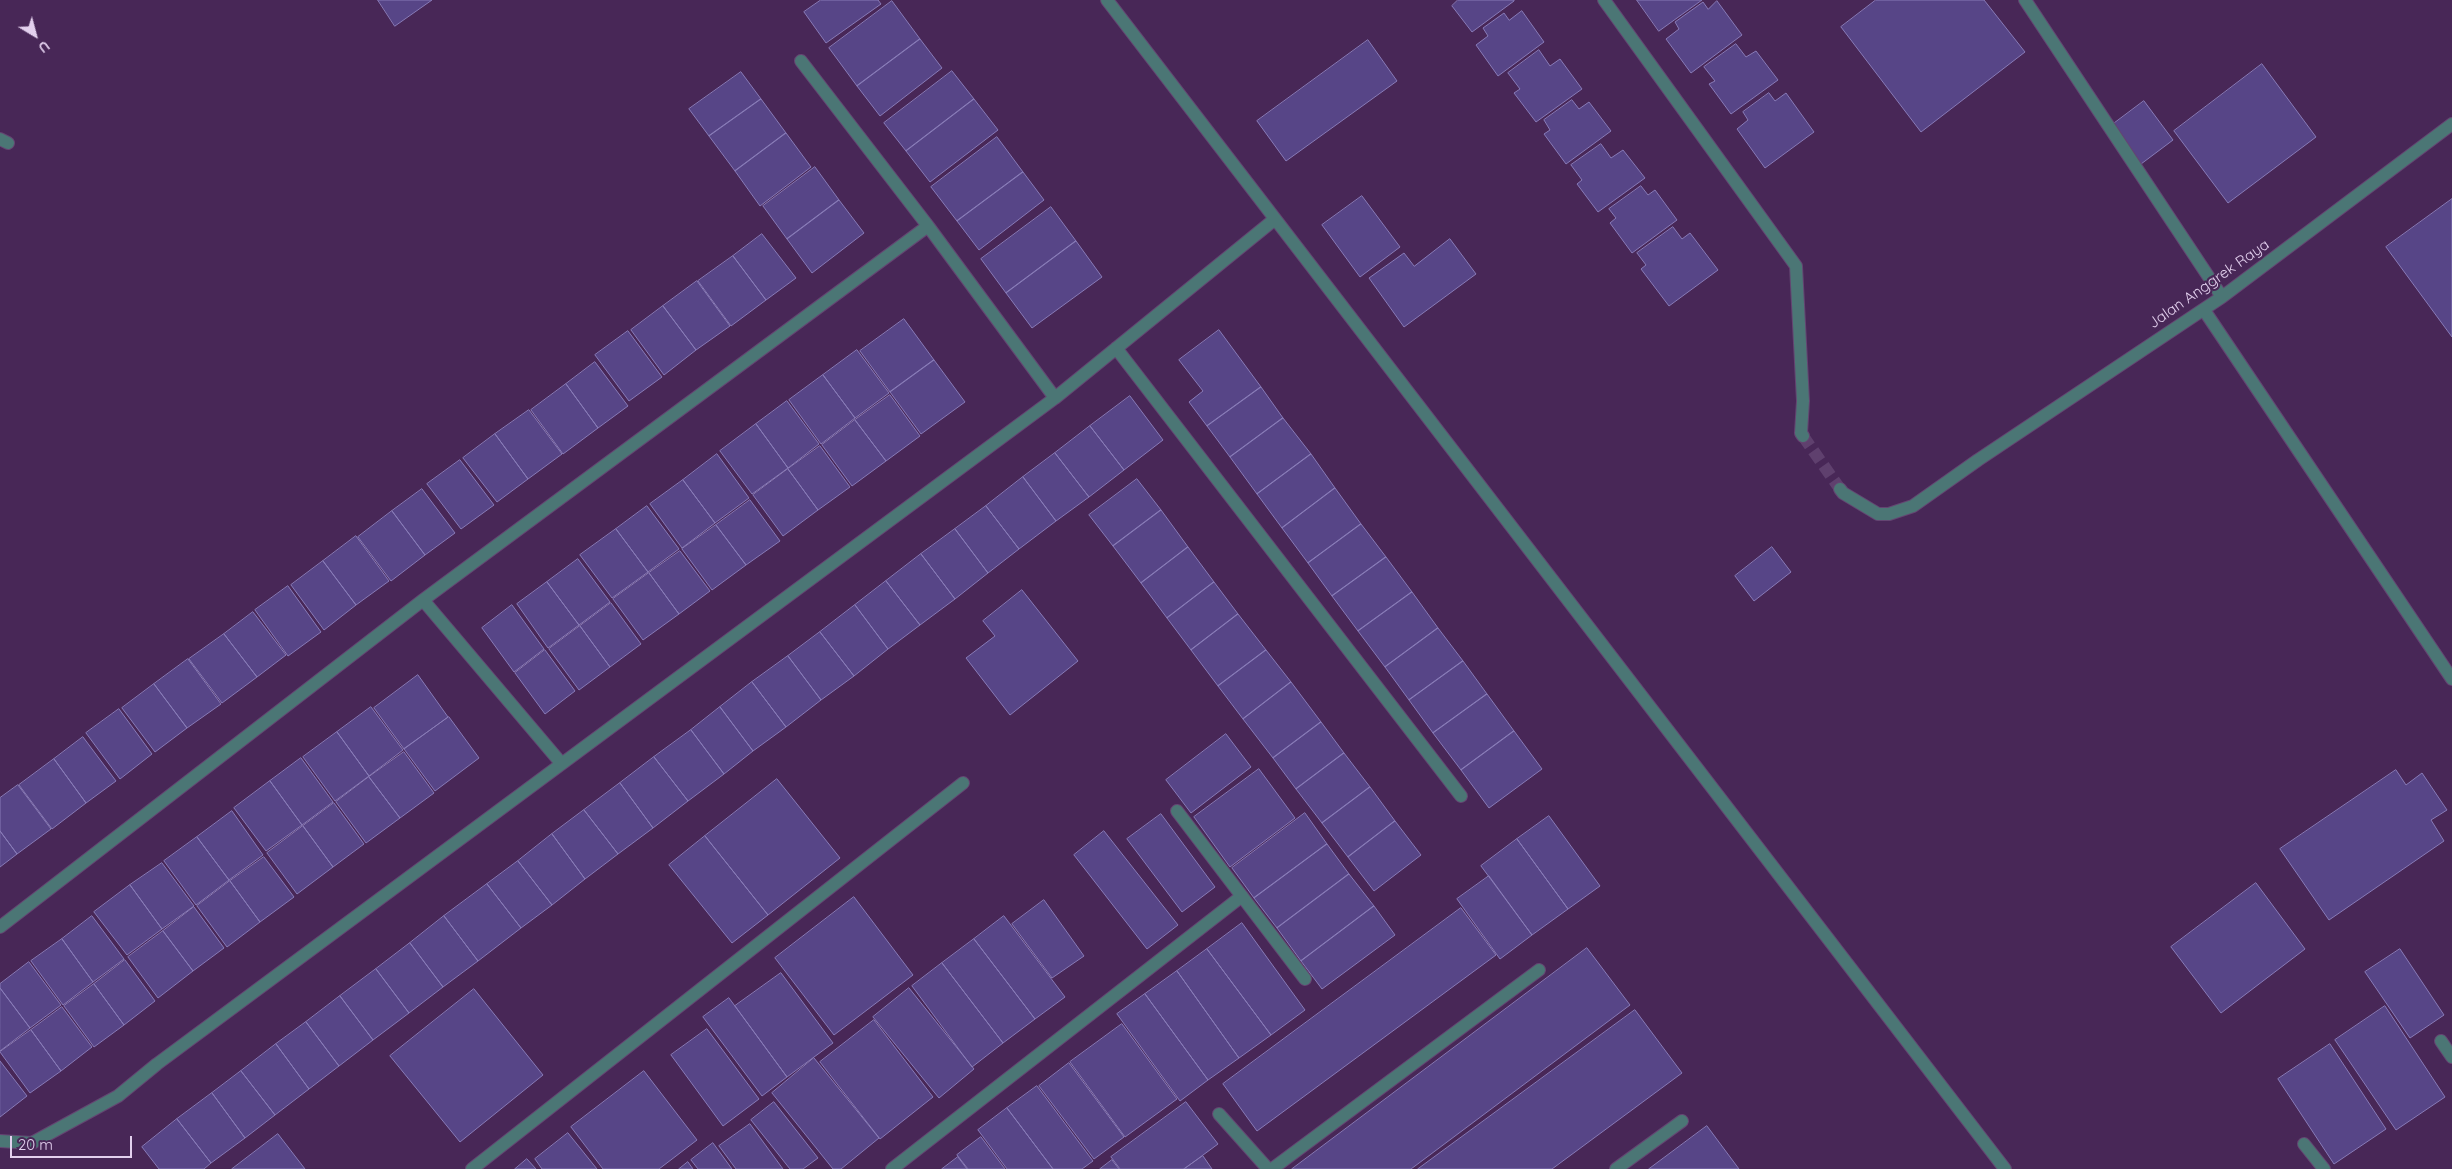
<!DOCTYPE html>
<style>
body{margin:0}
#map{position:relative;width:2452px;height:1169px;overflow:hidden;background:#482757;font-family:Quicksand,sans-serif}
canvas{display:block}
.north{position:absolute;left:10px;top:10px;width:50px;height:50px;-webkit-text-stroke:4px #482757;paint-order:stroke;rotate:143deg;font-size:14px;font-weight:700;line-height:20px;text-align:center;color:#e3d0ee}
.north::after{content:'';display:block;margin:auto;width:18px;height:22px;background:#e3d0ee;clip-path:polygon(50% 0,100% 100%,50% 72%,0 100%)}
.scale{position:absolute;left:10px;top:1136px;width:122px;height:22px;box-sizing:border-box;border:2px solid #e3d0ee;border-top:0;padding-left:6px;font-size:15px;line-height:18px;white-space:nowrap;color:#e3d0ee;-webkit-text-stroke:4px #482757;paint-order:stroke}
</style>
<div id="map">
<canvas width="2452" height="1169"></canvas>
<div class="north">U</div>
<div class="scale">20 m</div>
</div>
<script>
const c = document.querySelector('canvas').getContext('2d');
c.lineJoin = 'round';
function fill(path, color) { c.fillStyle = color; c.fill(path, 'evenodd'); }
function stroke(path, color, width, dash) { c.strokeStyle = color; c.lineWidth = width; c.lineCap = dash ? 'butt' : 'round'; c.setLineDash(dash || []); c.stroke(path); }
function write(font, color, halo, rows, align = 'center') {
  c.font = font + ' Quicksand,sans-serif'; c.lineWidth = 4.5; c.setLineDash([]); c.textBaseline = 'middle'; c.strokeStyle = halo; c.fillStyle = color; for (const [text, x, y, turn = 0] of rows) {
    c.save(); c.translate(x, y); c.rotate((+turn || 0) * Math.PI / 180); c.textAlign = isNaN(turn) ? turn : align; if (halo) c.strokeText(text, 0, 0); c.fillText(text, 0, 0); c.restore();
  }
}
const building = new Path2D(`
 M 378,0 L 432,0 L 395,26 Z
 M 821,0 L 878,0 L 881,4 L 826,43 L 804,12 Z
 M 1458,0 L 1514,0 L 1514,1 L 1472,32 L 1452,6 Z
 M 1637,0 L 1702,0 L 1659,31 Z
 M 1876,0 L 1984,0 L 2025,52 L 1921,132 L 1841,27 Z
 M 892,1 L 920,39 L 857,86 L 829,48 Z
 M 1717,1 L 1742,35 L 1691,73 L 1666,39 L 1679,29 L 1675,22 L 1703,2 L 1708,9 Z
 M 1522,11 L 1544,42 L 1498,76 L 1476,45 L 1488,36 L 1483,28 L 1504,13 L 1509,20 Z
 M 920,39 L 942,68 L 880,116 L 857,86 Z
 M 1368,40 L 1397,81 L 1286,161 L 1257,121 Z
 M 1736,44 L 1746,57 L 1756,51 L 1778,80 L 1731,114 L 1709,84 L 1715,81 L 1704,67 Z
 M 1539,50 L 1550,66 L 1560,59 L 1582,89 L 1536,122 L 1514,93 L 1520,89 L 1508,73 Z
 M 2262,64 L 2316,137 L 2228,203 L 2174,131 Z
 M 952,71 L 974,99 L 906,151 L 884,123 Z
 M 741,72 L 761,99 L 709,136 L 689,109 Z
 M 1769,93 L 1775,101 L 1786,93 L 1814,132 L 1765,168 L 1737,129 L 1748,120 L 1743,112 Z
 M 761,99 L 786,133 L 735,171 L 709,136 Z
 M 974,99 L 998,130 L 930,182 L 906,151 Z
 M 1572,100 L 1579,109 L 1589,102 L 1611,131 L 1566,164 L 1544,134 L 1550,130 L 1544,120 Z
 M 2144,101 L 2173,140 L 2141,164 L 2112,125 Z
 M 786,133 L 811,167 L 760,206 L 735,171 Z
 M 997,137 L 1023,172 L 957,221 L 931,187 Z
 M 1601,144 L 1611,158 L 1623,150 L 1645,178 L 1598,212 L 1577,184 L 1582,180 L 1571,165 Z
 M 815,167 L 839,200 L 787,239 L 763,206 Z
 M 1023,172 L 1044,200 L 979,250 L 957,221 Z
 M 1641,186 L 1648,195 L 1655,190 L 1677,220 L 1632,253 L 1610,223 L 1616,218 L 1609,209 Z
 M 1362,196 L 1400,247 L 1360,277 L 1322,225 Z
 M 2452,199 L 2452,337 L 2386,247 Z
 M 839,200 L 864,233 L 812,273 L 787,239 Z
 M 1051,207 L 1076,241 L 1006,293 L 981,259 Z
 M 1673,227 L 1682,239 L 1690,233 L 1718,270 L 1669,306 L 1641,269 L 1646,265 L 1637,253 Z
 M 762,234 L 796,278 L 766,300 L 733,256 Z
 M 1450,239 L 1476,274 L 1404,327 L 1369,278 L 1404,253 L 1414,266 Z
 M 1076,241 L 1102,277 L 1032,328 L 1006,293 Z
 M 733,256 L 766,300 L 731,326 L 698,281 Z
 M 697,281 L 730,326 L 696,350 L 663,306 Z
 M 663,306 L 696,350 L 664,375 L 631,330 Z
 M 904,319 L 934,360 L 890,392 L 860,351 Z
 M 1219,330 L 1261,387 L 1207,426 L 1189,402 L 1203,391 L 1179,360 Z
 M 628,331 L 662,377 L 629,401 L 595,355 Z
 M 857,350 L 889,393 L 855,418 L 823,375 Z
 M 934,360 L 965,402 L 921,434 L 890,392 Z
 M 595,362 L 628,406 L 598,428 L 566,384 Z
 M 823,375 L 855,418 L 821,444 L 789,400 Z
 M 566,384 L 598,428 L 563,454 L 531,410 Z
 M 1261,387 L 1283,418 L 1230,457 L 1207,426 Z
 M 890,395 L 920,436 L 886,461 L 855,420 Z
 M 1130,396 L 1163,440 L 1124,470 L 1090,426 Z
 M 787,401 L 819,444 L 788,468 L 756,424 Z
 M 529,410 L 562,454 L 528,479 L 495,434 Z
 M 1283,418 L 1311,454 L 1257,494 L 1230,457 Z
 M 855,420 L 886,461 L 852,486 L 822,445 Z
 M 756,424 L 788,468 L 752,494 L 720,451 Z
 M 1090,426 L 1124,470 L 1089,497 L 1055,453 Z
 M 495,434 L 528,479 L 497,502 L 463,458 Z
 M 820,446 L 850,487 L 818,510 L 788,469 Z
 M 1055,453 L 1089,497 L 1056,521 L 1023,477 Z
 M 717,454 L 749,498 L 715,523 L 683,480 Z
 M 1311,454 L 1335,488 L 1282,528 L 1257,494 Z
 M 460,460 L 494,505 L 461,529 L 427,484 Z
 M 788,469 L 818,510 L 783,536 L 753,495 Z
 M 1023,477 L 1056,521 L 1019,549 L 986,506 Z
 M 1137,479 L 1161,510 L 1113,546 L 1089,515 Z
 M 683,480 L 715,523 L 682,548 L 650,504 Z
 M 1335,488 L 1361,524 L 1308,563 L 1282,528 Z
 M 422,489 L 455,533 L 425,555 L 392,511 Z
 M 750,500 L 780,541 L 746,565 L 716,525 Z
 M 647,506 L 679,549 L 648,572 L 616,529 Z
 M 986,506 L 1019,549 L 988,573 L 955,529 Z
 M 1161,510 L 1188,547 L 1141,583 L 1113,546 Z
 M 392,511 L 425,555 L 391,581 L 358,537 Z
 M 1361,524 L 1386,557 L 1332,596 L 1308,563 Z
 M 716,525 L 746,565 L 712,590 L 682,549 Z
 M 616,529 L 648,572 L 612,598 L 580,555 Z
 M 955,529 L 988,573 L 955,599 L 921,554 Z
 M 356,536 L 389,581 L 356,605 L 323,561 Z
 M 1188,547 L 1214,582 L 1167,618 L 1141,583 Z
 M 1772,547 L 1791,572 L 1754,601 L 1735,576 Z
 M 680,551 L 710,591 L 679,614 L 649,573 Z
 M 921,554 L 955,599 L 920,625 L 886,581 Z
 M 1386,557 L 1412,592 L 1358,631 L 1332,596 Z
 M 578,559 L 610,602 L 579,625 L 547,582 Z
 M 323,561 L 356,605 L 324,630 L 291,585 Z
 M 649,573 L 679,614 L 643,640 L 613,599 Z
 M 886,581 L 920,625 L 888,649 L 855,605 Z
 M 547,582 L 579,625 L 548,648 L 517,604 Z
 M 1214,582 L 1238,614 L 1191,650 L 1167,618 Z
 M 288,586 L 321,632 L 288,656 L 255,610 Z
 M 1022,590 L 1078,661 L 1010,715 L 966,658 L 995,636 L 983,621 Z
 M 1412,592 L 1438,628 L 1385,667 L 1358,631 Z
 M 611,603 L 641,644 L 610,667 L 580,626 Z
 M 512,605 L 544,649 L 514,672 L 482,628 Z
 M 855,605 L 888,649 L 854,676 L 820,632 Z
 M 253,612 L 286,655 L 257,677 L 224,634 Z
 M 1238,614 L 1266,650 L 1218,686 L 1191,650 Z
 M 580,626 L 610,667 L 579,690 L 549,649 Z
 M 1438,628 L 1463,661 L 1409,700 L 1385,667 Z
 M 820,632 L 854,676 L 821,700 L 788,656 Z
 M 224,634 L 257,677 L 222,703 L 189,659 Z
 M 545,650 L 575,691 L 545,714 L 515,673 Z
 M 1266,650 L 1291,682 L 1243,719 L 1218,686 Z
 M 788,656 L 821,700 L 786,727 L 752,682 Z
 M 188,659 L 221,704 L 187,728 L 154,684 Z
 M 1463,661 L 1487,694 L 1433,733 L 1409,700 Z
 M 418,675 L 448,717 L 404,749 L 374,708 Z
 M 752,682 L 786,727 L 753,751 L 720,707 Z
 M 1291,682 L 1321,722 L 1273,758 L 1243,719 Z
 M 154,684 L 187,728 L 155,752 L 122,708 Z
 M 1487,694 L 1514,731 L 1461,770 L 1433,733 Z
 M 371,707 L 403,750 L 369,776 L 337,732 Z
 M 720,707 L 753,751 L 724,774 L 691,730 Z
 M 119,709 L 152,754 L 120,779 L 86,733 Z
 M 449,717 L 479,758 L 435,791 L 404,749 Z
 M 1321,722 L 1344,753 L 1296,789 L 1273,758 Z
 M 691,730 L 724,774 L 688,801 L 654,757 Z
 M 1514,731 L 1542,769 L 1489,808 L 1461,770 Z
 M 337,732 L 369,776 L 335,801 L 303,757 Z
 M 1226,734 L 1251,767 L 1191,813 L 1166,780 Z
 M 83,737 L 116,781 L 86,803 L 54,759 Z
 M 404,752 L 434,793 L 400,818 L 369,777 Z
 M 1344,753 L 1370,787 L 1322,823 L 1296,789 Z
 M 654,757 L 688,801 L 653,828 L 620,783 Z
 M 301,758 L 333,802 L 302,825 L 270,781 Z
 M 54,759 L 86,803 L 52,829 L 19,785 Z
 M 1259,769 L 1295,818 L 1230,867 L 1194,817 Z
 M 2396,770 L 2406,785 L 2422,773 L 2447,810 L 2431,820 L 2444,841 L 2329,920 L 2280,849 Z
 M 369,777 L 400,818 L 366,843 L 336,802 Z
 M 777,779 L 840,858 L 768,915 L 705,836 Z
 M 270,781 L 302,825 L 266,851 L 234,808 Z
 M 620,783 L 653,828 L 618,854 L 584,810 Z
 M 18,785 L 51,829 L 17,854 L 0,831 L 0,798 Z
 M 1370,787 L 1395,821 L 1348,857 L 1322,823 Z
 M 334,803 L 364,844 L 333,867 L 303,826 Z
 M 584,810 L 618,854 L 585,879 L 552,834 Z
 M 232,811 L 263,855 L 229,880 L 197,837 Z
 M 1305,813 L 1327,844 L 1254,898 L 1232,868 Z
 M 1161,814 L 1215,887 L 1182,912 L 1127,839 Z
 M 1549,816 L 1600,886 L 1568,909 L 1517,839 Z
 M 1395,821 L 1421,855 L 1374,891 L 1348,857 Z
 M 303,826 L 333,867 L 297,894 L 267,853 Z
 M 0,831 L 17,854 L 0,867 Z
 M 1104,831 L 1178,925 L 1147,949 L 1074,855 Z
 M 552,834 L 585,879 L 552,905 L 518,861 Z
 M 705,836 L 768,915 L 732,943 L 669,865 Z
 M 197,837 L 229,880 L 196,905 L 164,861 Z
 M 1517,839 L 1568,909 L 1532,935 L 1481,866 Z
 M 1327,844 L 1349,874 L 1277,928 L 1254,898 Z
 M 264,857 L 294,897 L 260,922 L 230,881 Z
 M 518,861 L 552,905 L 521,928 L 487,884 Z
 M 162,863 L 194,906 L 162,929 L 130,885 Z
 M 1349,874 L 1374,906 L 1301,961 L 1277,928 Z
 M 1489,876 L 1532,935 L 1500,959 L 1457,899 Z
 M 230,881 L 260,922 L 227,947 L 197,906 Z
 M 2256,883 L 2305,949 L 2221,1013 L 2171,947 Z
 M 487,884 L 521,928 L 478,961 L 444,916 Z
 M 130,885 L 162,929 L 127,955 L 94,912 Z
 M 854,897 L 913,975 L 834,1035 L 775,958 Z
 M 1044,900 L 1084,956 L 1052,978 L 1012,924 Z
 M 1374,906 L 1395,935 L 1322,989 L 1301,961 Z
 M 194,907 L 224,948 L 193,971 L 163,931 Z
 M 1461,908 L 1496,955 L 1257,1131 L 1223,1084 Z
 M 92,916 L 124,959 L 93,982 L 62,939 Z
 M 444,916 L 478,961 L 443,987 L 410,943 Z
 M 1004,916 L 1065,997 L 1035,1019 L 974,939 Z
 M 1242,923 L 1305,1010 L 1271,1035 L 1207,949 Z
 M 163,931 L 193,971 L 158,998 L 128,957 Z
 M 62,939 L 93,982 L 63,1005 L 31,961 Z
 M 974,939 L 1035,1019 L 1003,1043 L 942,963 Z
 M 410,943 L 443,987 L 409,1013 L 376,969 Z
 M 1587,948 L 1630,1005 L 1411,1169 L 1292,1169 Z
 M 1207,949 L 1271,1035 L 1239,1058 L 1177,971 Z
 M 2400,949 L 2444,1015 L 2410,1038 L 2365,972 Z
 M 125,960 L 155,1001 L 124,1025 L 94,984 Z
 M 29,962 L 61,1005 L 30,1028 L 0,988 L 0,984 Z
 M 942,963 L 1003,1043 L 972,1067 L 912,986 Z
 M 376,969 L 409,1013 L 373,1040 L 340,996 Z
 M 1177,971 L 1239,1058 L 1208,1080 L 1145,994 Z
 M 781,973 L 833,1043 L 787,1077 L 735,1006 Z
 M 94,984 L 124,1025 L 94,1047 L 64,1006 Z
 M 0,988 L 30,1028 L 0,1051 Z
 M 909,988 L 974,1069 L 939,1098 L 873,1017 Z
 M 474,989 L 543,1075 L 460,1142 L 390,1056 Z
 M 1145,994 L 1208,1080 L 1180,1101 L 1117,1014 Z
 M 340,996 L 373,1040 L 339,1066 L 306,1022 Z
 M 729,998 L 787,1077 L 762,1096 L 703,1017 Z
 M 2385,1006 L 2445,1097 L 2396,1130 L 2335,1040 Z
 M 62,1007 L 92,1047 L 61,1071 L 31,1030 Z
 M 1635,1010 L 1682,1073 L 1552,1169 L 1418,1169 Z
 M 874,1020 L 933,1097 L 880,1139 L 820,1062 Z
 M 306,1022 L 339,1066 L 309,1089 L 276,1044 Z
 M 1122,1024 L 1177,1099 L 1125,1137 L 1070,1062 Z
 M 707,1029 L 759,1099 L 723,1126 L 671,1055 Z
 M 31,1030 L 61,1071 L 30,1093 L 0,1052 Z
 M 276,1044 L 309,1089 L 275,1115 L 241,1071 Z
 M 2330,1044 L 2386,1129 L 2334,1164 L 2278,1079 Z
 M 814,1058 L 879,1138 L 841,1169 L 833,1169 L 772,1093 Z
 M 0,1061 L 27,1096 L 0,1117 Z
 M 1069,1063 L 1124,1137 L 1094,1159 L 1039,1086 Z
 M 241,1071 L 275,1115 L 245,1138 L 212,1093 Z
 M 644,1071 L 697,1140 L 659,1169 L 603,1169 L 571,1127 Z
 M 1037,1086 L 1093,1161 L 1082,1169 L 1053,1169 L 1007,1108 Z
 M 212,1093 L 245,1138 L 211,1163 L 177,1119 Z
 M 774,1102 L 818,1158 L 803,1169 L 790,1169 L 751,1120 Z
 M 1186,1102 L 1218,1144 L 1184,1169 L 1120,1169 L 1111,1157 Z
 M 1007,1108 L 1053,1169 L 1007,1169 L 978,1130 Z
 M 177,1119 L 211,1163 L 204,1169 L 159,1169 L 142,1147 Z
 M 750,1124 L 783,1169 L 736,1169 L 719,1146 Z
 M 1707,1126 L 1739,1169 L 1649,1169 Z
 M 568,1133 L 597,1169 L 542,1169 L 535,1159 Z
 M 278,1134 L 305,1169 L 232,1169 Z
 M 981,1137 L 1005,1169 L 968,1169 L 957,1155 Z
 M 713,1143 L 732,1169 L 698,1169 L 691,1160 Z
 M 1203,1156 L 1212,1169 L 1184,1169 Z
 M 958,1157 L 967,1169 L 942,1169 Z
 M 527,1159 L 536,1169 L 515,1169 Z
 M 1112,1160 L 1119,1169 L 1100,1169 Z
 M 688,1162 L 693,1169 L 679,1169 Z`);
const minorTunnel = new Path2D(`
 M 1803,436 L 1840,489`);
const minor = new Path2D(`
 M 1107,0 L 2005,1169
 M 1604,0 L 1796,266 L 1803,401 L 1801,433 L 1803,436
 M 2025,0 L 2222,297
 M 801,61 L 928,226
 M 0,139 L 8,143
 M 2204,310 L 2452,679
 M 1116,348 L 1461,796
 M 1840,489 L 1843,493 L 1878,514 L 1889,514 L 1913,506 L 1978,460 L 2222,297 L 2452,124
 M 423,600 L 561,763
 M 1177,811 L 1305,979
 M 0,927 L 423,600 L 928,226 L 1055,398
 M 2441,1041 L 2452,1057
 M 1219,1114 L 1268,1169
 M 0,1141 L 32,1143 L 118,1096 L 157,1064 L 1055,398 L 1275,219
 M 2304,1144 L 2324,1169
 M 472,1169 L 963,783
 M 892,1169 L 1242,896
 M 1272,1169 L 1539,970
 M 1616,1169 L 1682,1121`);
const streetNames = [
 ["Jalan Anggrek Raya",2209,284,-35]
];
fill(building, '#574587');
stroke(building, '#887bb7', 1);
stroke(minorTunnel, '#5f406e', 12, [12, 6]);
stroke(minor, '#644572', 14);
stroke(minor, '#4b7675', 12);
write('15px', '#e3d0ee', '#482757', streetNames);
</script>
